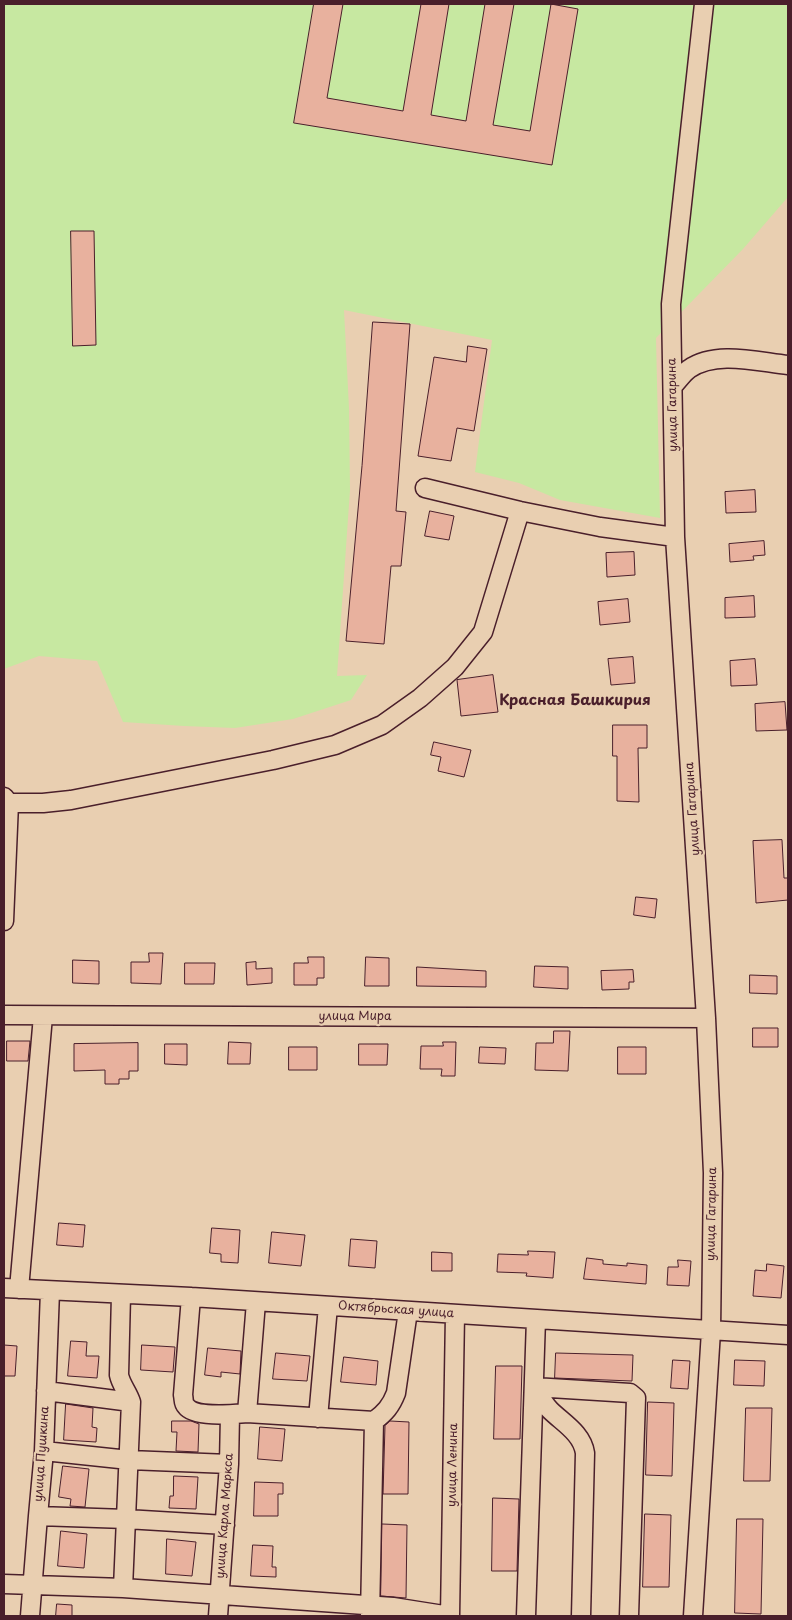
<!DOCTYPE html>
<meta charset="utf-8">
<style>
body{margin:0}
#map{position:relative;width:792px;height:1620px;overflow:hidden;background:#e9cfb1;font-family:"Playpen Sans",sans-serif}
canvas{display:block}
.frame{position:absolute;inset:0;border:5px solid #4a1f2b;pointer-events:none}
</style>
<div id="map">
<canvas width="792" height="1620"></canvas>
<div class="frame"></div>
</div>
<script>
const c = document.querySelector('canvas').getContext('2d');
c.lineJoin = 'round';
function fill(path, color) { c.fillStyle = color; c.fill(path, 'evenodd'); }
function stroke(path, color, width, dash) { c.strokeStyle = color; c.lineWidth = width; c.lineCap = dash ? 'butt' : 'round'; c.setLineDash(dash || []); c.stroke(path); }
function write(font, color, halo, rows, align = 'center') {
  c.font = font + ' "Playpen Sans",sans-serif'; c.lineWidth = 4.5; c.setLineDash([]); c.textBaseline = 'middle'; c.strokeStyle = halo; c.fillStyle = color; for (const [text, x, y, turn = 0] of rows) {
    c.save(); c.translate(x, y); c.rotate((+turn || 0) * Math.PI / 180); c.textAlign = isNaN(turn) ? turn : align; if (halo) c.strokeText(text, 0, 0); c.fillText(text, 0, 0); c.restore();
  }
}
const green = new Path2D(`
 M 4,4 L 788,4 L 788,197 L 743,249 L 656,338 L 660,518 L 560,500 L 519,483 L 475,472 L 492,340 L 344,310 L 349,408 L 350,490 L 337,676 L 367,675 L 351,700 L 293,719 L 235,728 L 184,726 L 123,722 L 97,661 L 39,656 L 4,669 Z`);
const building = new Path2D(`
 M 314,4 L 343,4 L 327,98 L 403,111 L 421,4 L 449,4 L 431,115 L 466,121 L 485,4 L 514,4 L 493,125 L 530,131 L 551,4 L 578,9 L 552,165 L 294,123 Z
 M 71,231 L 94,231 L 96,345 L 73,346 Z
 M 373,322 L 410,324 L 396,511 L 406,512 L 401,566 L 391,566 L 384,644 L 346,641 L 362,466 Z
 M 468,346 L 487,349 L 474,431 L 457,428 L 451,461 L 418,456 L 434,357 L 466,362 Z
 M 755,490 L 756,512 L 726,513 L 725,492 Z
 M 430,511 L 454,516 L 449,540 L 425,536 Z
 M 764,541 L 765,555 L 753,556 L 754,560 L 730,562 L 729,544 Z
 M 634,552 L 635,575 L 607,577 L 606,553 Z
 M 754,596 L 755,617 L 725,618 L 725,598 Z
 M 628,599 L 630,622 L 600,625 L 598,602 Z
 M 633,657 L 635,683 L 611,685 L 608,659 Z
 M 755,659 L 757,685 L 731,686 L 730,661 Z
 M 493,675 L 498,712 L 461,716 L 457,680 Z
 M 785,702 L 787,730 L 756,731 L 755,704 Z
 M 613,725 L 647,725 L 647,748 L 638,748 L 639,802 L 617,801 L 617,756 L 613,756 Z
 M 434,742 L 471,750 L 464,777 L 438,771 L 441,757 L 431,755 Z
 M 782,840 L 784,878 L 788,878 L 788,900 L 756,903 L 753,841 Z
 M 636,897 L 657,899 L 655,918 L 634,915 Z
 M 149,953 L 163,953 L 161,984 L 131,983 L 131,962 L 149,962 Z
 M 308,957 L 324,957 L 324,978 L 317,978 L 317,985 L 294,985 L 294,963 L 308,963 Z
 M 366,957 L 389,958 L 389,986 L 365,986 Z
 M 73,960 L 99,961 L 99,984 L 73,983 Z
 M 256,962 L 256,969 L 272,968 L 272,983 L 247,985 L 246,963 Z
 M 185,963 L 215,963 L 214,984 L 185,984 Z
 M 535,966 L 568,967 L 568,989 L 534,987 Z
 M 417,967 L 486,971 L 486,987 L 417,986 Z
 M 633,970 L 634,982 L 629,982 L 629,989 L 602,990 L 601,971 Z
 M 750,975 L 777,976 L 777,994 L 750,993 Z
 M 753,1028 L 778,1028 L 778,1047 L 753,1047 Z
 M 554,1031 L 570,1031 L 568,1071 L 535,1070 L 536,1043 L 553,1043 Z
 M 7,1041 L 30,1041 L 28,1061 L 7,1061 Z
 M 229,1042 L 251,1043 L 250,1064 L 228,1064 Z
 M 443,1042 L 456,1042 L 455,1076 L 441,1076 L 442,1069 L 420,1069 L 421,1046 L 443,1046 Z
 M 138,1043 L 138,1071 L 129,1071 L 129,1079 L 119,1079 L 119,1084 L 105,1084 L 105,1070 L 74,1071 L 74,1044 Z
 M 165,1044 L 187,1044 L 187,1065 L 165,1064 Z
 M 359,1044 L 388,1044 L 387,1065 L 359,1065 Z
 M 289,1047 L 317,1047 L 317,1070 L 289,1070 Z
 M 480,1047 L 506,1048 L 505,1064 L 479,1063 Z
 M 618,1047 L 646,1047 L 646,1074 L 618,1074 Z
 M 59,1223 L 85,1225 L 83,1247 L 57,1245 Z
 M 212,1228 L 240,1230 L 238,1263 L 221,1262 L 221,1254 L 210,1253 Z
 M 272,1232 L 305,1235 L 301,1266 L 269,1263 Z
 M 351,1239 L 377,1241 L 375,1268 L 349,1266 Z
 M 528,1251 L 555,1252 L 553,1278 L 526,1276 L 527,1273 L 497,1272 L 498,1254 L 528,1255 Z
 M 432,1252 L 452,1253 L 452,1271 L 432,1271 Z
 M 587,1258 L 603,1260 L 603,1264 L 627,1266 L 627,1263 L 647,1265 L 646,1284 L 584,1279 Z
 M 678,1260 L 691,1261 L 689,1286 L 667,1285 L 668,1267 L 678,1267 Z
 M 767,1264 L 784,1266 L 781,1298 L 753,1296 L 755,1270 L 766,1271 Z
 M 71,1341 L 87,1342 L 86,1356 L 99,1356 L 97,1378 L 68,1376 Z
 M 4,1345 L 17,1346 L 15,1376 L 4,1376 Z
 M 142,1345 L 175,1347 L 173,1372 L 141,1370 Z
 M 208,1348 L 241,1351 L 240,1374 L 221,1372 L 221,1377 L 205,1375 Z
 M 276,1353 L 310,1356 L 307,1381 L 273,1379 Z
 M 556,1353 L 633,1355 L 632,1381 L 555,1378 Z
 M 344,1357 L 378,1361 L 376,1385 L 341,1382 Z
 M 673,1360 L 690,1361 L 688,1389 L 671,1388 Z
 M 735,1360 L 765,1361 L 764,1386 L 734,1385 Z
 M 496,1366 L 522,1366 L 520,1439 L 494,1439 Z
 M 648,1402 L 674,1403 L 672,1476 L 646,1475 Z
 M 66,1404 L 93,1408 L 92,1427 L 97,1428 L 96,1442 L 64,1440 Z
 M 746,1408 L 772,1408 L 770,1481 L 744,1481 Z
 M 172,1421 L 191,1421 L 199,1424 L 198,1452 L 176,1451 L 177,1432 L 172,1432 Z
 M 390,1421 L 409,1422 L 408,1494 L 383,1494 L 385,1426 Z
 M 260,1427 L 285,1429 L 282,1461 L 258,1459 Z
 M 63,1466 L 89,1469 L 85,1507 L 70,1506 L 71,1499 L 59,1497 Z
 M 174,1476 L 198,1477 L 196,1509 L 169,1508 L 170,1496 L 173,1496 Z
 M 255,1482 L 283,1483 L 283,1494 L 278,1494 L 278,1516 L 254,1516 Z
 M 493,1498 L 519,1499 L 517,1571 L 492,1571 Z
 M 645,1514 L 671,1515 L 669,1587 L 643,1587 Z
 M 737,1519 L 763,1519 L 761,1614 L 735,1613 Z
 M 382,1524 L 407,1525 L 406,1598 L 381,1596 Z
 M 61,1531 L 87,1534 L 84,1568 L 58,1566 Z
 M 167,1539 L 196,1542 L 192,1576 L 166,1574 Z
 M 253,1545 L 273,1546 L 272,1567 L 276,1567 L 276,1577 L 251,1576 Z
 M 57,1604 L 72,1605 L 72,1616 L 56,1616 Z`);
const minor = new Path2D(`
 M 673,386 C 678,381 683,373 689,369 C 716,350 758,362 788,365
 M 425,488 L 520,511 L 600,527 L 675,537
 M 4,797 L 9,803 L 4,921
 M 9,803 L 43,803 L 71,800 L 273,760 L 335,745 L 382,725 L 420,698 L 455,667 L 483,632 L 520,511
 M 4,1015 L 706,1018
 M 4,1288 L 191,1297 L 788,1335
 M 19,1289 L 43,1016
 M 121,1295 L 119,1375 C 121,1385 128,1392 131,1402
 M 191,1297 L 183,1395 C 184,1399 183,1403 186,1406 C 194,1418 234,1414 247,1413 L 374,1421 L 370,1616
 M 534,1387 L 630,1393 L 636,1398 L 629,1616
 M 534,1387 C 539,1395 543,1403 550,1410 C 563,1423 582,1433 585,1453 L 581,1616
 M 46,1391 L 131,1402 L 123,1588
 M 247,1413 L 256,1302
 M 318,1418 L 328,1306
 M 374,1421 C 385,1413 391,1406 396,1393 L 408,1311
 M 44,1451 L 129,1460 L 229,1464
 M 38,1516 L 126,1519 L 225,1525
 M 4,1584 L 123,1588 L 393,1607 L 450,1616
 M 30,1616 L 38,1516 L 44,1451 L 50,1291
 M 218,1616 L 229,1464 L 230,1415
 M 450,1616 L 455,1314
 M 526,1616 L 536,1319
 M 693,1616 L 711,1331 L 713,1173 L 706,1018 L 675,537 L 671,304 L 704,4`);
const streetNames = [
 ["улица Гагарина",673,405,-91],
 ["улица Гагарина",693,809,-94],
 ["улица Мира",355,1017],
 ["улица Гагарина",712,1214,-89],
 ["Октябрьская улица",396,1310,4],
 ["улица Пушкина",42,1454,-86],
 ["улица Ленина",453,1465,-89],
 ["улица Карла Маркса",225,1516,-86]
];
const quarterNames = [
 ["Красная Башкирия",575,701]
];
fill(green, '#c7e8a1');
fill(building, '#e8b19e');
stroke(building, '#4a1f2b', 1);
stroke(minor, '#4a1f2b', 21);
stroke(minor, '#e9cfb1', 18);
write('12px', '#4a1f2b', '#e9cfb1', streetNames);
write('bold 15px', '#4a1f2b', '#e9cfb1', quarterNames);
</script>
